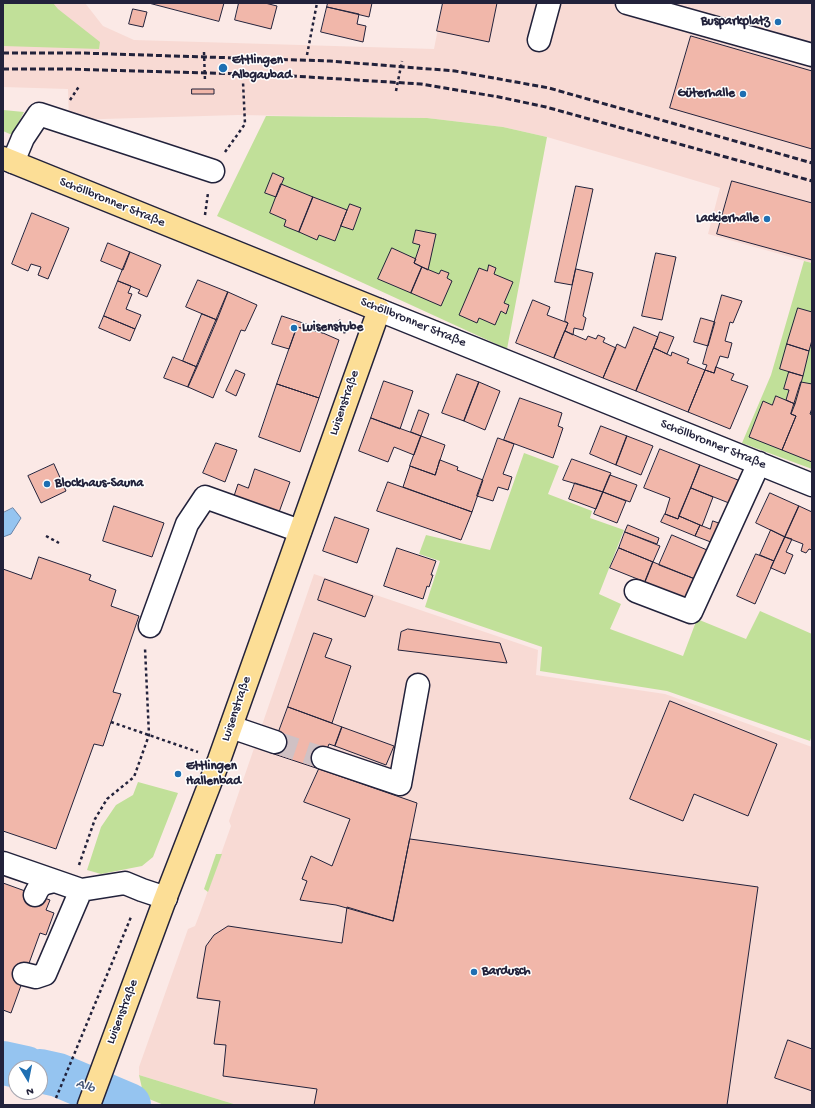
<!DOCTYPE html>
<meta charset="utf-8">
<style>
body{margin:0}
#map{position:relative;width:815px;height:1108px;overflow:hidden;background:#fbe9e6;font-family:"Gochi Hand",sans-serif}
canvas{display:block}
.frame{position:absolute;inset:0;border:4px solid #22223b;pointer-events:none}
.north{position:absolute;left:8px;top:1060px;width:40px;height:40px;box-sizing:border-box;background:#fff;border:1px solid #a7a7b1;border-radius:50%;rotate:170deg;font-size:11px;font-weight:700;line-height:16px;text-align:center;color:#22223b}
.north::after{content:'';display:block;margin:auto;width:14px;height:18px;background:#1f6fb2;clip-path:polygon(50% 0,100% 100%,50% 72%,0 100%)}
</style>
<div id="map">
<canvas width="815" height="1108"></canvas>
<div class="frame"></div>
<div class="north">N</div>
</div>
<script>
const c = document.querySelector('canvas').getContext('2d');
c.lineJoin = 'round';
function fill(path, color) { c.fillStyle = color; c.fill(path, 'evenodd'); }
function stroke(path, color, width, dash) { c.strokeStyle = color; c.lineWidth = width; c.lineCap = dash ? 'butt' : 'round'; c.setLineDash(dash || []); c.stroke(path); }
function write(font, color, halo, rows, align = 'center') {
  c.font = font + ' "Gochi Hand",sans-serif'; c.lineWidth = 3; c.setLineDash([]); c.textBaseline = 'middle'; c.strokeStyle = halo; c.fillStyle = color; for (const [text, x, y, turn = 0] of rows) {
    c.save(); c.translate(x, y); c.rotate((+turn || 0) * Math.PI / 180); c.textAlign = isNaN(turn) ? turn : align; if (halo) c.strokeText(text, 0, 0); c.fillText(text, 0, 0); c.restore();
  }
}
const built = new Path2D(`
 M 3,3 L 85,3 L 103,26 L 134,40 L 434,49 L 443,3 L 812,3 L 812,263 L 708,234 L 720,188 L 650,167 L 547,137 L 503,127 L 427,118 L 238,115 L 69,120 L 68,89 L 3,87 Z
 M 314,574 L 538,650 L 536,675 L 665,694 L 812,747 L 812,1105 L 237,1105 L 139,1075 L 139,1067 L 188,929 L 195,926 L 200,913 L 231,826 L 229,821 Z`);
const green = new Path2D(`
 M 3,3 L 53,3 L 58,9 L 100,42 L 99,49 L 3,46 Z
 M 3,110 L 24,112 L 12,135 L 3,131 Z
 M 266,116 L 427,118 L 503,127 L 547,137 L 507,349 L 217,216 Z
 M 804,261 L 812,263 L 812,469 L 742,443 L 771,375 Z
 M 524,453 L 559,466 L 548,494 L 592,511 L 590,518 L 624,530 L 599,594 L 621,604 L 610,629 L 683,656 L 697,619 L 746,639 L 760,611 L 812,634 L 812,735 L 810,741 L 667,691 L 540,671 L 542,647 L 425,607 L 440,561 L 419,554 L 426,535 L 490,550 Z
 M 138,782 L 178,793 L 153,857 L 142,866 L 101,874 L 87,870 L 101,827 L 116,805 L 133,795 Z
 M 216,854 L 222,854 L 208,892 L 204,889 Z
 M 139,1075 L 237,1105 L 164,1105 L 144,1097 Z`);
const water = new Path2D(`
 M 13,508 L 21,518 L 11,534 L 3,537 L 3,513 Z`);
const river = new Path2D(`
 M 3,1063 L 26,1068
 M 40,1071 L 58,1075 L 129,1105`);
const building = new Path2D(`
 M 149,3 L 224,3 L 219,21 Z
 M 239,3 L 265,3 L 277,6 L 271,29 L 235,20 Z
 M 328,3 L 372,3 L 369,17 L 327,7 Z
 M 443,3 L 497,3 L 489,42 L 437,31 Z
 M 327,7 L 359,14 L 357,24 L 366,26 L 363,42 L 321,32 Z
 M 133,9 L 147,12 L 143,27 L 129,24 Z
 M 691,36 L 812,71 L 812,149 L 670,108 Z
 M 192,89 L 214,89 L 214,94 L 192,94 Z
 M 273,173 L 284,178 L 276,197 L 265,193 Z
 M 732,181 L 812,203 L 812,260 L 717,234 Z
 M 281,184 L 313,197 L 299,232 L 284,226 L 286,220 L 270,213 Z
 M 576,186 L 593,189 L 572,285 L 555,282 Z
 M 313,197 L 347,210 L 335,241 L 319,235 L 317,240 L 299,232 Z
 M 350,204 L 361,208 L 353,230 L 341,226 Z
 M 32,213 L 69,228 L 48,279 L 38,275 L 41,267 L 31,264 L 28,271 L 12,264 Z
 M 416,230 L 436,234 L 428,270 L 414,263 L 420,245 L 413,243 Z
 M 108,243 L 130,252 L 123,270 L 101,261 Z
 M 392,248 L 416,259 L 414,263 L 422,267 L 411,293 L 378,279 Z
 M 130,252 L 161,265 L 147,297 L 138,293 L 140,290 L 118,281 Z
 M 656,253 L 676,257 L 662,320 L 642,316 Z
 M 489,265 L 496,268 L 494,274 L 513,282 L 504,303 L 509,305 L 506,314 L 501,311 L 495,325 L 479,318 L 477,323 L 459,315 L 479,268 L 487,271 Z
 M 422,267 L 439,274 L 441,270 L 449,273 L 447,278 L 452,281 L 441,306 L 411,293 Z
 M 576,269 L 593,273 L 583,316 L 586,318 L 583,330 L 574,328 L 573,335 L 565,331 L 568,323 L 565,321 Z
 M 198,280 L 228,292 L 217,320 L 186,307 Z
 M 118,281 L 131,286 L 128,293 L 132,294 L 126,309 L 141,315 L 135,329 L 104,316 Z
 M 228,292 L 257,305 L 245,331 L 241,330 L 213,398 L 188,387 Z
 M 722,295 L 742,301 L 733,323 L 730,322 L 725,341 L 732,343 L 728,358 L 720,356 L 714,373 L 705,370 L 707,365 L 703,364 Z
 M 533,300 L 550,307 L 547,315 L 568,323 L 554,358 L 516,343 Z
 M 798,308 L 812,312 L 812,340 L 809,351 L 787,344 Z
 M 202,314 L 217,320 L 197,367 L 183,361 Z
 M 104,316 L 135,329 L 130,341 L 99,328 Z
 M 282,316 L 324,330 L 323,333 L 297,327 L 289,349 L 272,344 Z
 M 701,318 L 715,322 L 708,346 L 694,342 Z
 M 297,327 L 323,333 L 339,340 L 319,398 L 277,384 Z
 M 634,327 L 658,337 L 636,391 L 603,378 L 617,344 L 625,348 Z
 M 565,331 L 586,340 L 588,336 L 596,339 L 598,335 L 605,338 L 603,342 L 616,348 L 603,378 L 554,358 Z
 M 660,332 L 674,337 L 667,354 L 654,348 Z
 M 787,344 L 809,351 L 803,376 L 780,369 Z
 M 654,348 L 671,356 L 672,352 L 689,359 L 687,363 L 705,370 L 688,412 L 636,391 Z
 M 173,357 L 197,367 L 188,387 L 164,378 Z
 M 716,367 L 734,374 L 731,380 L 748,386 L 730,429 L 688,412 L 705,370 L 714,373 Z
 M 236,370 L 245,374 L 236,396 L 226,391 Z
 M 789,372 L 803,376 L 795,404 L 786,400 L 789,390 L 784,389 Z
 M 457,374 L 479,382 L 464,421 L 442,413 Z
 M 384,381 L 413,391 L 400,429 L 371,418 Z
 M 479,382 L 500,391 L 485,430 L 464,421 Z
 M 801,382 L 812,384 L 812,408 L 810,414 L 812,415 L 812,462 L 782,450 L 796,416 L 791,414 Z
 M 277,384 L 319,398 L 300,452 L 259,437 Z
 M 776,396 L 795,404 L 791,414 L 796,416 L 782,450 L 749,437 L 763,401 L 772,405 Z
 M 520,398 L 562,413 L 558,426 L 563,428 L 553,458 L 504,440 Z
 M 419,410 L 429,414 L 421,436 L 411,432 Z
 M 371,418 L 421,436 L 414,455 L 394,447 L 388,462 L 359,451 Z
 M 601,426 L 627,436 L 616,465 L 590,454 Z
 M 421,436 L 445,445 L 435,475 L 410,466 Z
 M 627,436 L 653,446 L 641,475 L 616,465 Z
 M 498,438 L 514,444 L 503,474 L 512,477 L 508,490 L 498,487 L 493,501 L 477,496 Z
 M 216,443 L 237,450 L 225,482 L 203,473 Z
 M 660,449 L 700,465 L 678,519 L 665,514 L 670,498 L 644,488 Z
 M 572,459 L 611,473 L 603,492 L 563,480 Z
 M 440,460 L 458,467 L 457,470 L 483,480 L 472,512 L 403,487 L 410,466 L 435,475 Z
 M 54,464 L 66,491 L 41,503 L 28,476 Z
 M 700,465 L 743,482 L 734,505 L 691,488 Z
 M 255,469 L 290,482 L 278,515 L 233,499 L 238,484 L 248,488 Z
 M 610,475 L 637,485 L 630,502 L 603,492 Z
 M 388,482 L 472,512 L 461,540 L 377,511 Z
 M 575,483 L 603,492 L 596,509 L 569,499 Z
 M 691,488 L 713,497 L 702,526 L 679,516 Z
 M 603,492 L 626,501 L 617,523 L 594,514 Z
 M 770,493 L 799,506 L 785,537 L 756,523 Z
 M 114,506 L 164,523 L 152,557 L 103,541 Z
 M 799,506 L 812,512 L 812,550 L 809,549 L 806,553 L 801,551 L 803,544 L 785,537 Z
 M 665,514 L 678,519 L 679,516 L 700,525 L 695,536 L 661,522 Z
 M 335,517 L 369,529 L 357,563 L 323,551 Z
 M 713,521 L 724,525 L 716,544 L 695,536 L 700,525 L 710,529 Z
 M 628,525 L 659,538 L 657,544 L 625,532 Z
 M 771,530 L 785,537 L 774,561 L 760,555 Z
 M 625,532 L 660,546 L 653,562 L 619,548 Z
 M 672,535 L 707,550 L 695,579 L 659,565 Z
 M 785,537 L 792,539 L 786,552 L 793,555 L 785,574 L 771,568 Z
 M 397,548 L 436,561 L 431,575 L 433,575 L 429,587 L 427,586 L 423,599 L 384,586 Z
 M 619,548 L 653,562 L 645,582 L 610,568 Z
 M 756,554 L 774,561 L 755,604 L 737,596 Z
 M 39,557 L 91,575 L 89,580 L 116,590 L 111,606 L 139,616 L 113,692 L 121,694 L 111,722 L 103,746 L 94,744 L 56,849 L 3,831 L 3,569 L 31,579 Z
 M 653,562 L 695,579 L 686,599 L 645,582 Z
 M 325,579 L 373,596 L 365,617 L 318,600 Z
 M 408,629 L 500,643 L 507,663 L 398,650 L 401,632 Z
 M 314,633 L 332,639 L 325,657 L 351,666 L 332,723 L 288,707 Z
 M 670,701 L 777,744 L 748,816 L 694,794 L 683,821 L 630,799 Z
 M 288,707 L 342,727 L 335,746 L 329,744 L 319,769 L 271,753 Z
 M 342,727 L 394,746 L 386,765 L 335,746 Z
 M 319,769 L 417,803 L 393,921 L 336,905 L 300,900 L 307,881 L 302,879 L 311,856 L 332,866 L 350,819 L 304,802 Z
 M 410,839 L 758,887 L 727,1105 L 314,1105 L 317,1089 L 223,1076 L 226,1045 L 214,1044 L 220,1001 L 197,998 L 206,946 L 214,935 L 228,926 L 342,943 L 347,907 L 393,921 Z
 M 3,883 L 50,900 L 46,910 L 54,913 L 46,935 L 40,933 L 11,1013 L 3,1010 Z
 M 788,1040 L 812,1049 L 812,1091 L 775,1078 Z`);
const minorTunnel = new Path2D(`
 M 275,742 L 323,758`);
const path = new Path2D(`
 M 204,52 L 205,81
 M 307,55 L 317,3
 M 396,91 L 402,61
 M 70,100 L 80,85
 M 225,152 L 245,124 L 243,82
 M 205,215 L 208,193
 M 339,320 L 343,325 L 345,334
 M 46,536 L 59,543
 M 111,722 L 198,752
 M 79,865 L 95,819 L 107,799 L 134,777 L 149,735 L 145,648
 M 56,1098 L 131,917`);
const minor = new Path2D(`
 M 627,3 L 812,55
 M 539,40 L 549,3
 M 13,162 L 23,138 L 39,114 L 213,171
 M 379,310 L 812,485
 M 636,591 L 691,612 L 759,463
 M 150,626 L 187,524 L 205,497 L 300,531
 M 231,727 L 275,742
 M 323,758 L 400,784 L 418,685
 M 3,863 L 81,890
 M 35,895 C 40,884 42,884 54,881
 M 24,974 L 36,977 L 45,974 L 81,890 L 125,883 L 142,890 L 166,898`);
const major = new Path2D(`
 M 3,158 L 379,310 L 219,760 L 164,902 L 89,1105`);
const rail = new Path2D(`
 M 3,53 L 81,53 L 330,61 L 455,71 L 549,88 L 812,163
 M 3,69 L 68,69 L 276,75 L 421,84 L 499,97 L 546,107 L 812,181`);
const markers = [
 [778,22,4,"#1f6fb2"],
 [223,68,5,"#1f6fb2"],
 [743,94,4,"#1f6fb2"],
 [767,219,4,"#1f6fb2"],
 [294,328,4,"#1f6fb2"],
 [47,484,4,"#1f6fb2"],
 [178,774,4,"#1f6fb2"],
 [474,972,4,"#1f6fb2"]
];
const poiNames = [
 ["Busparkplatz",770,22,"right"],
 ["Ettlingen",232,61],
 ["Albgaubad",232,76],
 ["Güterhalle",735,94,"right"],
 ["Lackierhalle",759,219,"right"],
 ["Luisenstube",302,328],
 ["Blockhaus-Sauna",55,484],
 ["Ettlingen",186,767],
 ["Hallenbad",186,782],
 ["Bardusch",482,972]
];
const streetNames = [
 ["Schöllbronner Straße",112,203,22],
 ["Schöllbronner Straße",413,323,22],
 ["Luisenstraße",345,403,-71],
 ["Schöllbronner Straße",713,445,22],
 ["Luisenstraße",237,709,-71],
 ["Luisenstraße",123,1012,-69]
];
const waterNames = [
 ["Alb",85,1087,22]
];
fill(built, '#f8dad4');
fill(green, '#c1e099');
fill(water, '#95c4f0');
stroke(water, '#6783a8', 1);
stroke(river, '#95c4f0', 44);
fill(building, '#f1b7aa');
stroke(building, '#22223b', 1);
stroke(minorTunnel, '#d0c1c4', 22, [22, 11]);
stroke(minor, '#22223b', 25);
stroke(major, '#22223b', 25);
stroke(path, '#22223b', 2.5, [3, 3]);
stroke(minor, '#fff', 22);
stroke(major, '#fcde96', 22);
stroke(rail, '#22223b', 3, [6, 3]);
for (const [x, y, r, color] of markers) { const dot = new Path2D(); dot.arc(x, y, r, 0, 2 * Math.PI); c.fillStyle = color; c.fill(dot); stroke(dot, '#fff', 1.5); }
write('bold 13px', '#22223b', '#fff', poiNames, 'left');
write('13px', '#22223b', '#fff', streetNames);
write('italic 14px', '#4a5b7a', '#fff', waterNames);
</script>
